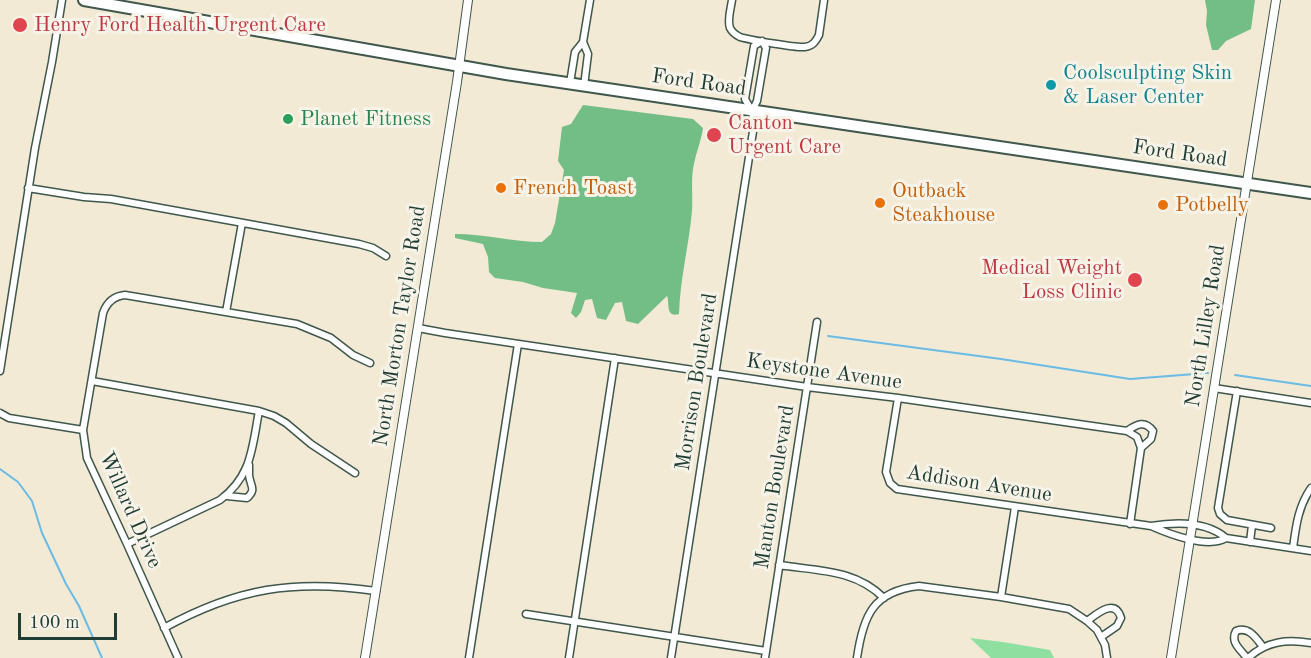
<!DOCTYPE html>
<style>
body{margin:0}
#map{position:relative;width:1311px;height:658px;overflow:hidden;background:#f2ead4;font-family:"Old Standard TT",serif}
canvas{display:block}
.scale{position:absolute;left:18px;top:613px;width:99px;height:27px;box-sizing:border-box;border:3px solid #1f3d34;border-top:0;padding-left:8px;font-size:18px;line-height:21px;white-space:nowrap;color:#1f3d34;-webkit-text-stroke:4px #f7f3e8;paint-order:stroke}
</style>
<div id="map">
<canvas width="1311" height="658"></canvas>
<div class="scale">100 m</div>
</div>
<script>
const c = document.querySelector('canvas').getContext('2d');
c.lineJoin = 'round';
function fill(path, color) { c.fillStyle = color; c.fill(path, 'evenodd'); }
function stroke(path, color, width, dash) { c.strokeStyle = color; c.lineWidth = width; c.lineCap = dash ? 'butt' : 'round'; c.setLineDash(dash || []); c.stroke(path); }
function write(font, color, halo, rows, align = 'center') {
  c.font = font + ' "Old Standard TT",serif'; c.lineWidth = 6; c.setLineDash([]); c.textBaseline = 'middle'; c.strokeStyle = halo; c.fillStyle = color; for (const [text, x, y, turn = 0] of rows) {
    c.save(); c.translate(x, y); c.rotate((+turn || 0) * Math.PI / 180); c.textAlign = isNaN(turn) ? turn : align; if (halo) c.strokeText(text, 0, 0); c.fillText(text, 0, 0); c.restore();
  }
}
const green = new Path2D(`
 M 970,638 L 1003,642 L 1050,650 L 1054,658 L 991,658 Z`);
const forest = new Path2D(`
 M 1205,0 L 1255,0 L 1251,29 L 1226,41 L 1218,50 L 1212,50 L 1206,25 L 1207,11 Z
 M 583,105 L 693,119 L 703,128 C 701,142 695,155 693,169 C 691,183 693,197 692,211 C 689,245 680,279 679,314 C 665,318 670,303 667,296 L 638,324 L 626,321 L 622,302 L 615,303 L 606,320 L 597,318 L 592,299 L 585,300 L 581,312 L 576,318 L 571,313 L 577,293 L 543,288 L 523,282 L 495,278 L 489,272 L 488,257 L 483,244 L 455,238 L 455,234 C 485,234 513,242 542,242 L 551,234 L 555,223 L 564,170 L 558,161 L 562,127 L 571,124 Z`);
const stream = new Path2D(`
 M 828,336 L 1001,359 L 1130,379 L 1208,373
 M 1235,375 L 1311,386
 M 0,469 L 18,482 L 32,501 L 42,533 L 66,584 L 79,606 L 102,658`);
const minor = new Path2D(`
 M 732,0 C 731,8 727,20 730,28 C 732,32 736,35 740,37 C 750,40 797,48 805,47 C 813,46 816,41 819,35 L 824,0
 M 583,42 L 590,0
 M 570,83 L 575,52 L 583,42 L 588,54 L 584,86
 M 752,111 L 757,101 L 766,48 L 762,41
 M 28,188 L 84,197 L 111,199 L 359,244 L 373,248 L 386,256
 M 226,312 L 242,223
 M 418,328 L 445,333 L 807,387 L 898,398 L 1127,431 L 1137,437 L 1141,448 L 1130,524
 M 0,371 L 35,148 L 52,62 L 62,0
 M 92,381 L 259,411 L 274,416 L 286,423 L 311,444 L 355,473
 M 1214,388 L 1311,403
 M 1237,391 L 1218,508 L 1220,514 L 1227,520 L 1271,528
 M 898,398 L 886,472 L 890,483 L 897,489 L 1151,526
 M 0,413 L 9,418 L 83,430
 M 1127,431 C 1137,424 1145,420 1153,431 L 1151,439 L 1141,448
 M 227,496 L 247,498 C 257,489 250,486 249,475 C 249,472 249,469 249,465
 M 1226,538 C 1208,549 1169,534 1151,526 C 1175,522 1206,521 1226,538 L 1311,551
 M 1250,542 L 1252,525
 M 127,544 L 220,500 C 252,476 252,448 259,411
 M 1293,548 C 1296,526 1298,507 1311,488
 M 779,565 C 818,571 855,569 884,598
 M 1001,597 L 1015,507
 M 526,614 L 766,651
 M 1087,621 C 1098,613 1115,598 1121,618 L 1117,626 L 1101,637
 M 164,628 C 237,588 294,579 376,591
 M 178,658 L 127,544 L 87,458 L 83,430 L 103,313 C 107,302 114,296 125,295 L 297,324 L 331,338 L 353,355 L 370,363
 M 469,658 L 518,344
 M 569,658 L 615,358
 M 671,658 L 754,125 L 752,111 L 745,99 L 754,46 L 762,41
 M 765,658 L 817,322
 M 857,658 C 863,616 873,591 919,586 L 1001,597 L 1069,609 L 1087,621 L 1097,630 L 1105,645 L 1107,658
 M 1247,658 C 1240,649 1230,642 1236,631 C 1249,626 1256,638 1263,647
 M 1248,658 C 1267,641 1287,639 1311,643`);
const tertiary = new Path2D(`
 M 365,658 L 457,82 L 468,0
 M 1171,658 L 1276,0`);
const primary = new Path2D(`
 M 84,0 L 506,74 L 1311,193`);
const markers = [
 [20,25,8,"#e0444e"],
 [1051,85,6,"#0f9aa8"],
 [288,119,6,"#2e9e5b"],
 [714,135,8,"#e0444e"],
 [501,188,6,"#e8710a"],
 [880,203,6,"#e8710a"],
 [1163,205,6,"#e8710a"],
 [1135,280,8,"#e0444e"]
];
const healthNames = [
 ["Henry Ford Health Urgent Care",34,25],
 ["Canton",728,123],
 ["Urgent Care",728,147],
 ["Medical Weight",1122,268,"right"],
 ["Loss Clinic",1122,292,"right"]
];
const cultureNames = [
 ["Coolsculpting Skin",1063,73],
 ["& Laser Center",1063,97]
];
const streetNames = [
 ["Ford Road",699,83,8],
 ["Ford Road",1180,154,8],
 ["North Morton Taylor Road",400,326,-81],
 ["North Lilley Road",1206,326,-81],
 ["Keystone Avenue",824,372,8],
 ["Morrison Boulevard",697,382,-81],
 ["Addison Avenue",979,484,9],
 ["Manton Boulevard",775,487,-81],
 ["Willard Drive",130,510,66]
];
const leisureNames = [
 ["Planet Fitness",300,119]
];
const foodNames = [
 ["French Toast",513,188],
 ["Outback",892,191],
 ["Steakhouse",892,215],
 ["Potbelly",1175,205]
];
fill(green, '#8fe0a0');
fill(forest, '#73be86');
stroke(stream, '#6abbe5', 2);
stroke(minor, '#3f574c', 9);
stroke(tertiary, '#3f574c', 10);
stroke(primary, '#3f574c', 14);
stroke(minor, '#fff', 6);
stroke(tertiary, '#fff', 8);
stroke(primary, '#fff', 10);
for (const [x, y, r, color] of markers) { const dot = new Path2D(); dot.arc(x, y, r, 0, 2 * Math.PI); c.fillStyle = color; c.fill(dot); stroke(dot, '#f7f3e8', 2); }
write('21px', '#be3a42', '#f7f3e8', healthNames, 'left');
write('21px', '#0d838f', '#f7f3e8', cultureNames, 'left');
write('21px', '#1f3d34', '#f7f3e8', streetNames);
write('21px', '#27864d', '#f7f3e8', leisureNames, 'left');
write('21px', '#c56008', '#f7f3e8', foodNames, 'left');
</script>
